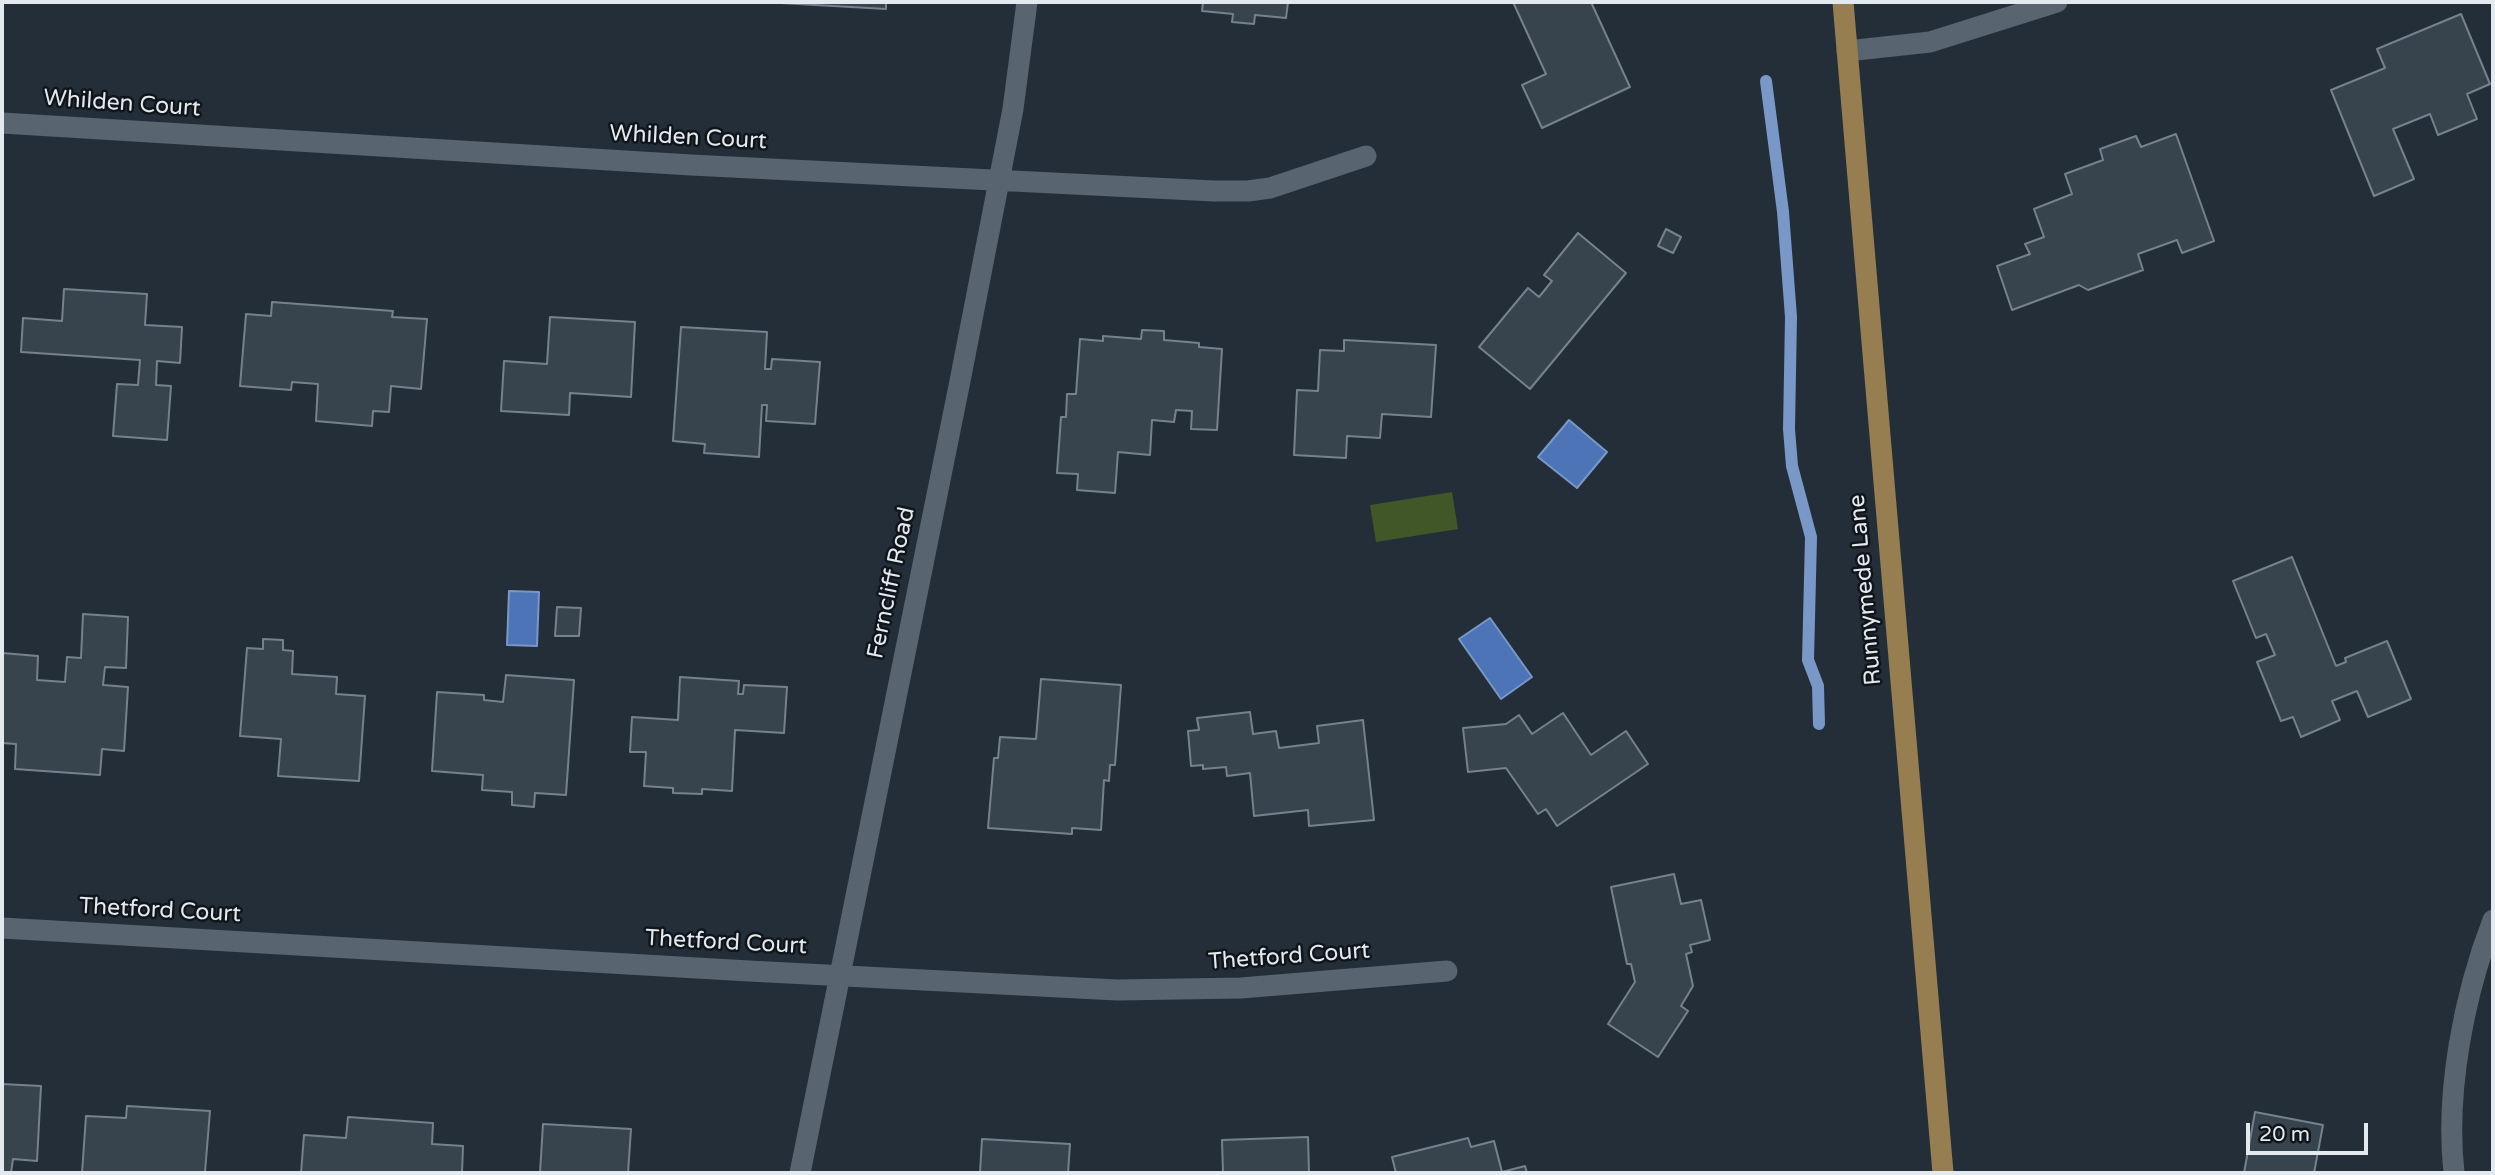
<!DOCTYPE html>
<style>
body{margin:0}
#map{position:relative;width:2495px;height:1175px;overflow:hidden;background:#232e38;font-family:"Varela Round",sans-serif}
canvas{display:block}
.frame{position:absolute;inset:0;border:4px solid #e2e9ef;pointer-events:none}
.scale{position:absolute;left:2246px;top:1123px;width:122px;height:32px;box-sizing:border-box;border:4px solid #e2e9ef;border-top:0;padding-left:9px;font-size:21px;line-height:24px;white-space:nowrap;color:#e2e9ef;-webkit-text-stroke:5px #10151a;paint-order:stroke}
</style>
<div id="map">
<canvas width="2495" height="1175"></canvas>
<div class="frame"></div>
<div class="scale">20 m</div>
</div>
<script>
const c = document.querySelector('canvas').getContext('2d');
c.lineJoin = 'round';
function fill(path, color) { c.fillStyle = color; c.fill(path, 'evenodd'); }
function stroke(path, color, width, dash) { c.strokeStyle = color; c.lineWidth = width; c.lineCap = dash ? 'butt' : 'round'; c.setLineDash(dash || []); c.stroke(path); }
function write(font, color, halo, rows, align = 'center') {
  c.font = font + ' "Varela Round",sans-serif'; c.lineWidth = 5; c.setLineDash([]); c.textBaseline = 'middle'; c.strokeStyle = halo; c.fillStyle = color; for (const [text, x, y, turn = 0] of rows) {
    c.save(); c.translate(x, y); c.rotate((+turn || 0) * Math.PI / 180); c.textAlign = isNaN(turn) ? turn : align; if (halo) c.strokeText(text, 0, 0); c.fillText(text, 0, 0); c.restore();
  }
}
const green = new Path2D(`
 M 1452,492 L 1458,529 L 1376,542 L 1370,505 Z`);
const water = new Path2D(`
 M 1569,420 L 1607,452 L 1577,488 L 1538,457 Z
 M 509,591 L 539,592 L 537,646 L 507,645 Z
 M 1490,618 L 1532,677 L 1501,699 L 1459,639 Z`);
const stream = new Path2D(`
 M 1766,81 L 1783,212 L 1791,317 L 1789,429 L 1792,466 L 1811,537 L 1808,660 L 1818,686 L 1819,724`);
const building = new Path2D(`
 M 763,2 L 886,2 L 886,9 Z
 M 1203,2 L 1288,2 L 1286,18 L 1255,15 L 1254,24 L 1232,22 L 1233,14 L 1202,11 Z
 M 1513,2 L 1591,2 L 1630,87 L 1542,128 L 1522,85 L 1546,74 Z
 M 2461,14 L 2490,84 L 2467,94 L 2477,119 L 2438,135 L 2430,114 L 2393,129 L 2414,179 L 2374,196 L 2331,90 L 2385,68 L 2377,49 Z
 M 2176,134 L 2214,241 L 2182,253 L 2177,240 L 2138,254 L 2143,270 L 2088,290 L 2079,285 L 2012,310 L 1997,266 L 2030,254 L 2025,244 L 2044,237 L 2034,209 L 2072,194 L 2065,174 L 2103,160 L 2100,149 L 2136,136 L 2141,147 Z
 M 1666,229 L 1681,237 L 1673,253 L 1658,246 Z
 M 1578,233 L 1626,273 L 1530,389 L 1479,347 L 1528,288 L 1539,297 L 1552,281 L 1544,275 Z
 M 64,289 L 147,294 L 145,325 L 182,327 L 180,363 L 157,361 L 156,385 L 171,386 L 167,440 L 113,436 L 117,384 L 138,385 L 140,360 L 21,352 L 23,318 L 62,321 Z
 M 272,302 L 393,311 L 392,317 L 427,319 L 421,389 L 391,386 L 389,412 L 373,411 L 372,426 L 316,421 L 318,384 L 292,382 L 291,390 L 240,386 L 246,314 L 271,316 Z
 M 550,317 L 635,322 L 631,397 L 570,393 L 569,415 L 501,411 L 504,361 L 547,364 Z
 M 681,327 L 767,332 L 765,369 L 771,369 L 772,359 L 820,362 L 815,424 L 766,421 L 767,405 L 762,405 L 759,457 L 704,453 L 705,444 L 673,441 Z
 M 1142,330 L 1164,331 L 1164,340 L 1199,343 L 1199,347 L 1222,349 L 1217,430 L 1191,429 L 1192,411 L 1176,410 L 1174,422 L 1152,420 L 1150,455 L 1118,452 L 1115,493 L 1077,490 L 1078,474 L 1057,473 L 1061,417 L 1066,417 L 1067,394 L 1076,394 L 1080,339 L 1103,341 L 1103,336 L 1141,339 Z
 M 1344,340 L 1436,345 L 1431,417 L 1382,414 L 1380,438 L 1347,436 L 1346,458 L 1294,455 L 1297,390 L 1318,391 L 1320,350 L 1344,351 Z
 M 2292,557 L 2336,666 L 2346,662 L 2345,658 L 2387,641 L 2411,699 L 2368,717 L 2357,691 L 2332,701 L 2340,720 L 2301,737 L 2293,717 L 2281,721 L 2257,662 L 2275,655 L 2266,634 L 2256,638 L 2233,581 Z
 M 557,607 L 581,608 L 579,636 L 555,636 Z
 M 83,614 L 128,617 L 126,668 L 105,667 L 103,685 L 128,687 L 124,751 L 102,749 L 100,775 L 15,769 L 16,744 L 2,743 L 2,653 L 38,656 L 37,680 L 65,682 L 67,657 L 81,658 Z
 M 263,639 L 283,640 L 283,650 L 293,651 L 292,674 L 337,677 L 336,694 L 365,696 L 359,781 L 278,776 L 281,739 L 240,736 L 247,648 L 263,649 Z
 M 506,675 L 574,680 L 566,795 L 535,793 L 534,807 L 512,805 L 512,792 L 482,790 L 483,775 L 432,771 L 437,692 L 484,695 L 484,700 L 503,702 Z
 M 680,677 L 739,681 L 738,694 L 743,694 L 744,685 L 787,687 L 784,733 L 735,730 L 732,791 L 702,789 L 702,794 L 673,793 L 673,788 L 644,786 L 646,752 L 630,752 L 632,717 L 678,720 Z
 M 1041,679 L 1121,685 L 1115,765 L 1110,765 L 1109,781 L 1104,780 L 1101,830 L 1072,828 L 1072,834 L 988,828 L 994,758 L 998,758 L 1000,737 L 1036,739 Z
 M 1250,712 L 1253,734 L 1276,731 L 1279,748 L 1319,743 L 1317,726 L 1363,720 L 1374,820 L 1309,826 L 1308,810 L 1254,816 L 1250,773 L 1227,776 L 1226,767 L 1203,769 L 1203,765 L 1191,766 L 1188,731 L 1199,730 L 1197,718 Z
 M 1563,713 L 1591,755 L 1626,731 L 1648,764 L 1557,826 L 1546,809 L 1538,814 L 1506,768 L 1468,772 L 1463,728 L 1506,724 L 1519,715 L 1532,734 Z
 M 1674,874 L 1681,904 L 1701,900 L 1710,940 L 1690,945 L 1692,952 L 1686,954 L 1693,986 L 1681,1006 L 1688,1011 L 1658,1057 L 1608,1024 L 1635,982 L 1631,964 L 1627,964 L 1611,887 Z
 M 2,1084 L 41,1086 L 37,1161 L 13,1159 L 11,1173 L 2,1173 Z
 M 127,1106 L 210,1111 L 205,1172 L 224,1173 L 82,1173 L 86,1116 L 126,1118 Z
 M 2255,1112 L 2323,1125 L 2314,1173 L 2244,1173 Z
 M 348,1117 L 433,1123 L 432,1144 L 463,1146 L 462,1173 L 301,1173 L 304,1135 L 346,1138 Z
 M 543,1124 L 631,1129 L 628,1173 L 540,1173 Z
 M 1308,1137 L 1309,1173 L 1218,1173 L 1223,1173 L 1222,1140 Z
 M 1468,1138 L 1471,1147 L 1494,1141 L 1502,1172 L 1525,1166 L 1527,1173 L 1396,1173 L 1392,1157 Z
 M 982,1139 L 1070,1144 L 1068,1173 L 980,1173 Z`);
const minor = new Path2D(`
 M 1847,51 L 1930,42 L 2057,2
 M 2,123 L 691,165 L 1214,191 L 1248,191 L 1270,188 L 1366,156
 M 2,928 L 749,971 L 1117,990 L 1241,988 L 1447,971
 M 800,1173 L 960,381 L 1013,109 L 1027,2
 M 2454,1173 C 2445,1092 2464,995 2493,920`);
const primary = new Path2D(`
 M 1843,2 L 1943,1173`);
const streetNames = [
 ["Whilden Court",122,104,4],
 ["Whilden Court",688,138,3],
 ["Ferncliff Road",892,583,-78],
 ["Runnymede Lane",1866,590,-95],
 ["Thetford Court",160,911,3],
 ["Thetford Court",726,943,3],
 ["Thetford Court",1289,957,-4]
];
fill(green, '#415728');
fill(water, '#4c74b6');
stroke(water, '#7997c7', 2);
stroke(stream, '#7997c7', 12);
fill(building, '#37434d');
stroke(building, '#75828e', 2);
stroke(minor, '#586470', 21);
stroke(primary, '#967e51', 21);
write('23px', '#e2e9ef', '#10151a', streetNames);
</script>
